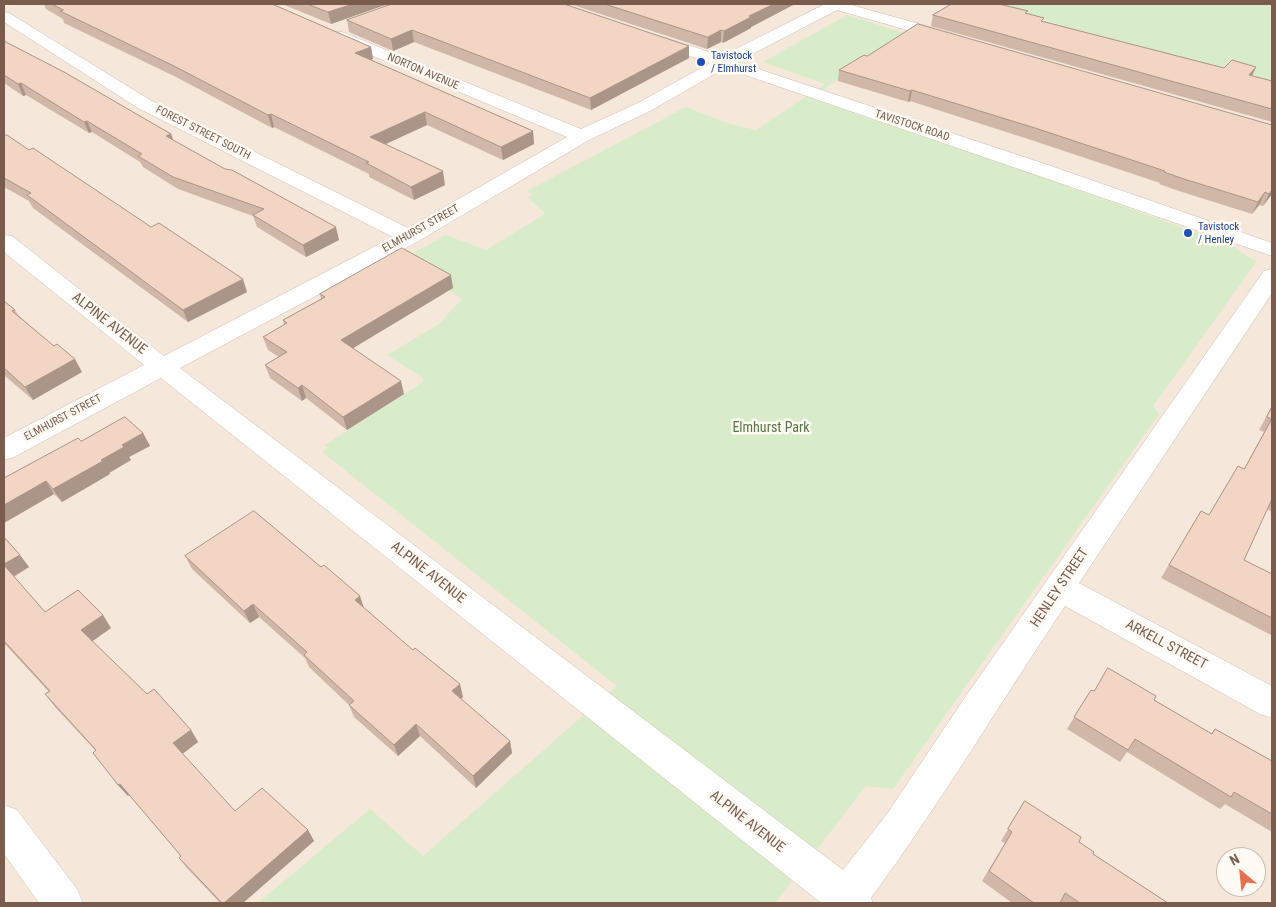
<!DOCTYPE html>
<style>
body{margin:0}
#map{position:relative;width:1276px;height:907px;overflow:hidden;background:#fdf6ec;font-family:"Roboto Condensed",sans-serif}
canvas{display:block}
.frame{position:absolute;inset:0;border:5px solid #7a5c4d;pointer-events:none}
.north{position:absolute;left:1216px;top:847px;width:50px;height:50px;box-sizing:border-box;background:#fffaf3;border:1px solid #cabbb1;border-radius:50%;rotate:332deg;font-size:14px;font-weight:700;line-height:20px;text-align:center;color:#7a5c4d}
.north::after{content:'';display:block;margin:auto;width:18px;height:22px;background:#e76f51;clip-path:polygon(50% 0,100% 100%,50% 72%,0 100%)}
</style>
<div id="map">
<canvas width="1276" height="907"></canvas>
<div class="frame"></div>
<div class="north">N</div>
</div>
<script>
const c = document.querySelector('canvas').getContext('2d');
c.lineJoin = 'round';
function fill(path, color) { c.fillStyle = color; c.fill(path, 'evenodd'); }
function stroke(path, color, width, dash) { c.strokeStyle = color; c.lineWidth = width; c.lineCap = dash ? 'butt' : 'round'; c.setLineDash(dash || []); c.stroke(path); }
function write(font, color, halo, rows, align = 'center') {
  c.font = font + ' "Roboto Condensed",sans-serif'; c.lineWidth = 5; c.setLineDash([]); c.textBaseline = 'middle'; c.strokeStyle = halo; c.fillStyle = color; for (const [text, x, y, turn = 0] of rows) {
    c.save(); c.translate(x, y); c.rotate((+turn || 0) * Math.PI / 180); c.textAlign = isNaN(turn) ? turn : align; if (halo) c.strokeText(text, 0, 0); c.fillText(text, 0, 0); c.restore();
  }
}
const residential = new Path2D(`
 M 13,4 L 983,4 L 1272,82 L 1272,903 L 4,903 L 4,7 ZM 1226,857 L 1256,857 L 1256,887 L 1226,887 Z`);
const green = new Path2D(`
 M 983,4 L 1272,4 L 1272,82 Z
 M 847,15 L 911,35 L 828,86 L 815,100 L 1036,175 L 1231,245 L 1256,262 L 1153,406 L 1159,414 L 893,789 L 866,786 L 775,903 L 258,903 L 370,809 L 423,856 L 617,686 L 322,452 L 328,448 L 325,445 L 423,382 L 422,377 L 387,355 L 439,324 L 462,299 L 400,260 L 446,235 L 486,250 L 545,214 L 528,197 L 532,194 L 527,191 L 686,107 L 730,124 L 756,130 L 825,84 L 763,62 Z`);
const minor = new Path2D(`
 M 825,4 L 848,4 L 955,34 L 957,37 L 955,40 L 949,42 L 837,10 L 737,62 L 1048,165 L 1272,243 L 1272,256 L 725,68 L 650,111 L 589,140 L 417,242 L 180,368 L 843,870 L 887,814 L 968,693 L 1264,271 L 1272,269 L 1272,293 L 1079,583 L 1272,686 L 1272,718 L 1260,714 L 1065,606 C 1000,703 940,804 871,898 L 873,903 L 821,903 L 161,378 L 14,457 L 4,460 L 4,438 L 144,365 L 4,252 L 4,235 L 12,236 L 164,356 L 393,237 L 138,108 L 4,22 L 4,12 L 9,13 L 150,100 L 408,228 L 567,137 L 330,38 L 328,35 L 330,32 L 342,32 L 581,129 L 638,103 L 710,63 L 648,42 L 646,39 L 648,36 L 660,36 L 722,56 Z
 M 4,805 L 17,810 L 77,889 L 83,903 L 39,903 L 4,854 Z`);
const wall = new Path2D(`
 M 44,4 L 272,4 L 371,47 L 373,59 L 371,60 L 533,131 L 534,144 L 503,160 L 427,125 L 385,144 L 445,185 L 414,200 L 369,177 L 369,174 L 274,127 L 272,128 L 178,78 L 64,23 L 63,19 L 46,9 Z
 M 282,4 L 388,4 L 331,24 Z
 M 570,4 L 795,4 L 751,27 L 751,28 L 723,43 L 721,42 L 707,49 Z
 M 1027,14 L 1043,21 L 1224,68 L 1256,67 L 1252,76 L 1272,81 L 1272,122 L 931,26 L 933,15 Z
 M 347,20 L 689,58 L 591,110 L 414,42 L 393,51 L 349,32 Z
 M 4,41 L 171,134 L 173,140 L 339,240 L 306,257 L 257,227 L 253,216 L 178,189 L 143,167 L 140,162 L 92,132 L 89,133 L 26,95 L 23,96 L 4,83 Z
 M 839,70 L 1272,125 L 1272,194 L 1263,206 L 1259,205 L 1252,214 L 1179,191 L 1159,184 L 1160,183 L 1031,140 L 910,101 L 908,102 L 838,81 Z
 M 4,136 L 29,150 L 247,292 L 188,322 L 33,208 L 29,201 L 4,187 Z
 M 453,288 L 353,348 L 404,394 L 347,430 L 306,398 L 302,401 L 270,378 L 265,365 L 279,357 L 268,350 L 263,337 L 284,325 L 283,320 L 321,299 L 320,294 Z
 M 4,301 L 15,310 L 18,315 L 82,372 L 33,400 L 5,376 L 4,377 Z
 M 1272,406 L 1272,512 L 1267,509 L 1244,560 L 1272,574 L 1272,634 L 1271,635 L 1161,578 L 1201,511 L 1209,515 L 1238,466 L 1244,469 L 1264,432 L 1259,430 Z
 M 143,433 L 150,446 L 129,457 L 131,460 L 109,473 L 110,474 L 62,502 L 54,494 L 4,523 L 4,478 L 81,441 Z
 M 4,537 L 29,567 L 14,577 L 45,612 L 111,628 L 92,641 L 147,694 L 191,730 L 198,742 L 182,754 L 235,811 L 308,830 L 314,841 L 243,903 L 220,903 L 188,869 L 179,858 L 181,856 L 129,795 L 128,796 L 118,785 L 95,750 L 55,707 L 45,694 L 49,692 L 4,643 Z
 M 185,556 L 364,608 L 463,697 L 460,699 L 510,741 L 512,753 L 476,788 L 420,736 L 398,756 L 354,717 L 349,705 L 309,667 L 305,658 L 259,617 L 250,623 L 192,569 Z
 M 1091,690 L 1094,691 L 1154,700 L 1211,734 L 1215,729 L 1272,761 L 1272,832 L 1225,804 L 1220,809 L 1127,752 L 1120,762 L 1067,729 Z
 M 1025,801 L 1079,842 L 1093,854 L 1168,903 L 1012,903 L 982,881 L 1005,843 L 1001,841 Z`);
const shadedWall = new Path2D(`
 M 353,4 L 388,4 L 331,24 L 328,12 Z
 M 774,4 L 795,4 L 751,27 L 751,28 L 723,43 L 724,31 L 749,16 Z
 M 412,30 L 414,42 L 393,51 L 391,39 Z
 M 721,30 L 721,42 L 707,49 L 708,37 Z
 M 689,46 L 689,58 L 591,110 L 590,98 Z
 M 371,47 L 373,59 L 358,65 L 355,53 Z
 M 1256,67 L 1251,78 L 1249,75 Z
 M 21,83 L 26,95 L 23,96 L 18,84 Z
 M 912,90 L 910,101 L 908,102 L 910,91 Z
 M 425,112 L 427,125 L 373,150 L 370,137 Z
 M 271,114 L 274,127 L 272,128 L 268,115 Z
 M 87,121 L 92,132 L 89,133 L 84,122 Z
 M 533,131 L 534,144 L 503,160 L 501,147 Z
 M 171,134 L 175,145 L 166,136 Z
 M 443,171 L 445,185 L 414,200 L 411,187 Z
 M 1272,190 L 1272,194 L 1263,206 L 1269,194 Z
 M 1265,192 L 1259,205 L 1252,214 L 1258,202 Z
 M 336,227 L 339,240 L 306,257 L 303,245 Z
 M 451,275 L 453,288 L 345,353 L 341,340 Z
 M 243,279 L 247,292 L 188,322 L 183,310 Z
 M 75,359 L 82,372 L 33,400 L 25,387 Z
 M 401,381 L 404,394 L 347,430 L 343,417 Z
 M 302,385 L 306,398 L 302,401 L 298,388 Z
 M 143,433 L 150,446 L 129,457 L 131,460 L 109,473 L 110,474 L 62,502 L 53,489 L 101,460 L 122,445 Z
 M 46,481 L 54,494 L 4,523 L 4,505 Z
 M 20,555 L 29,567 L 12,577 L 4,565 L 4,564 Z
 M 360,596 L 364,608 L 355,600 Z
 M 253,604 L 259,617 L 250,623 L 244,611 Z
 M 103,615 L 111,628 L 90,643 L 81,630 Z
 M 460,684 L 463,697 L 455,704 L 452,691 Z
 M 416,724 L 420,736 L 398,756 L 394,745 Z
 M 191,730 L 198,742 L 181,755 L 173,743 Z
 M 510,741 L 512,753 L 476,788 L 473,776 Z
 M 120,784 L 129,795 L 128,796 L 118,785 Z
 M 308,830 L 314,841 L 243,903 L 224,903 Z`);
const building = new Path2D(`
 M 52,4 L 272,4 L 371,47 L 355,53 L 533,131 L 501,147 L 425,112 L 370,137 L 443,171 L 411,187 L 366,163 L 369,162 L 271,114 L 268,115 L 174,66 L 60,11 L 63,10 Z
 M 308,4 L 353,4 L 328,12 Z
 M 392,4 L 564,4 L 689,46 L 590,98 L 412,30 L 391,39 L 347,20 Z
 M 605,4 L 774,4 L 749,16 L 751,17 L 724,31 L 721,30 L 708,37 Z
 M 952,4 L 999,4 L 1028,11 L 1025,13 L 1044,18 L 1041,21 L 1224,68 L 1232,60 L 1256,67 L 1249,75 L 1272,81 L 1272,109 L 933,15 Z
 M 918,24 L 1272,125 L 1272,190 L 1269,194 L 1265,192 L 1258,202 L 1184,179 L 1164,172 L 1165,171 L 1035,128 L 912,90 L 910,91 L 839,70 L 864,55 L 867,56 Z
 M 4,41 L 64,72 L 171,134 L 166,136 L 225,169 L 232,170 L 336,227 L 303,245 L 253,215 L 264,209 L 173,177 L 138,156 L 142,154 L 87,121 L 84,122 L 21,83 L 18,84 L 4,75 Z
 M 7,135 L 29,150 L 33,148 L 151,227 L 159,223 L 243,279 L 183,310 L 27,195 L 31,193 L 4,178 L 4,136 Z
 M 402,248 L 451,275 L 341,340 L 401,381 L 343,417 L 302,385 L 298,388 L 265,365 L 287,352 L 263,337 L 287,323 L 283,320 L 325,297 L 320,294 Z
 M 4,301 L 15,310 L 12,311 L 54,346 L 57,344 L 75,359 L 25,387 L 4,368 Z
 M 1272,407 L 1272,419 L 1267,417 Z
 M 125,417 L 143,433 L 122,445 L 124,447 L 101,460 L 103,461 L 53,489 L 46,481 L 4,505 L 4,478 L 78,438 L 81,441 Z
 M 1272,419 L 1272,499 L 1244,560 L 1272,574 L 1272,618 L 1169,565 L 1201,511 L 1209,515 L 1238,466 L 1244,469 Z
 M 254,511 L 321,567 L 324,565 L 360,596 L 355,600 L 413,650 L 415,648 L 460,684 L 452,691 L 510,741 L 473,776 L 416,724 L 394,745 L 349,705 L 354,701 L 304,655 L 307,652 L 253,604 L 244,611 L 185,556 Z
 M 4,537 L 20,555 L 4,564 Z
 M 4,565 L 45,612 L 78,590 L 103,615 L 81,630 L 147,694 L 154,689 L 191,730 L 173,743 L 235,811 L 262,788 L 308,830 L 224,903 L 222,903 L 179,858 L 181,856 L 120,784 L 118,785 L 93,753 L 96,750 L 45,694 L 50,691 L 4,641 Z
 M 1108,668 L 1156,696 L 1154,700 L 1212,734 L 1215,729 L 1272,761 L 1272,814 L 1234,792 L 1231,797 L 1135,739 L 1128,750 L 1074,717 L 1091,690 L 1094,691 Z
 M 1025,801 L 1081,837 L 1079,842 L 1094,852 L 1093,854 L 1168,903 L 1080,903 L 1065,893 L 1060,903 L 1034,903 L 989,871 L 1012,832 L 1008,829 Z`);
const markers = [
 [701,62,5,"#1a4fb4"],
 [1188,233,5,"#1a4fb4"]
];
const farTransitnames = [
 ["Tavistock",711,56],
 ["/ Elmhurst",711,69],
 ["Tavistock",1198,227],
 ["/ Henley",1198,240]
];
const farStreetnames = [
 ["NORTON AVENUE",423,72,23],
 ["TAVISTOCK ROAD",912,126,18],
 ["FOREST STREET SOUTH",203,133,27],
 ["ELMHURST STREET",421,229,-29],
 ["ELMHURST STREET",63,418,-28]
];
const streetNames = [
 ["ALPINE AVENUE",109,324,38],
 ["ALPINE AVENUE",428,573,38],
 ["HENLEY STREET",1060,588,-56],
 ["ARKELL STREET",1166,645,28],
 ["ALPINE AVENUE",747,822,38]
];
const parkNames = [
 ["Elmhurst Park",771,428]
];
fill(residential, '#f5e8da');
fill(green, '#d8ecc9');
stroke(minor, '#d1beb0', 1);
fill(minor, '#fff');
fill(wall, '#d1b7a8');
fill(shadedWall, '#aa9588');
fill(building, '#f3d5c3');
stroke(building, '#aa9588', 1);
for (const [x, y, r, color] of markers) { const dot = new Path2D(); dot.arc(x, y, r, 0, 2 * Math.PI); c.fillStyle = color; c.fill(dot); stroke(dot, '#fffaf3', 2); }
write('11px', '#164399', '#fffaf3', farTransitnames, 'left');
write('11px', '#7a5c4d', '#fffaf3', farStreetnames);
write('14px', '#7a5c4d', '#fffaf3', streetNames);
write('14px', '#537a41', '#fffaf3', parkNames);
</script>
